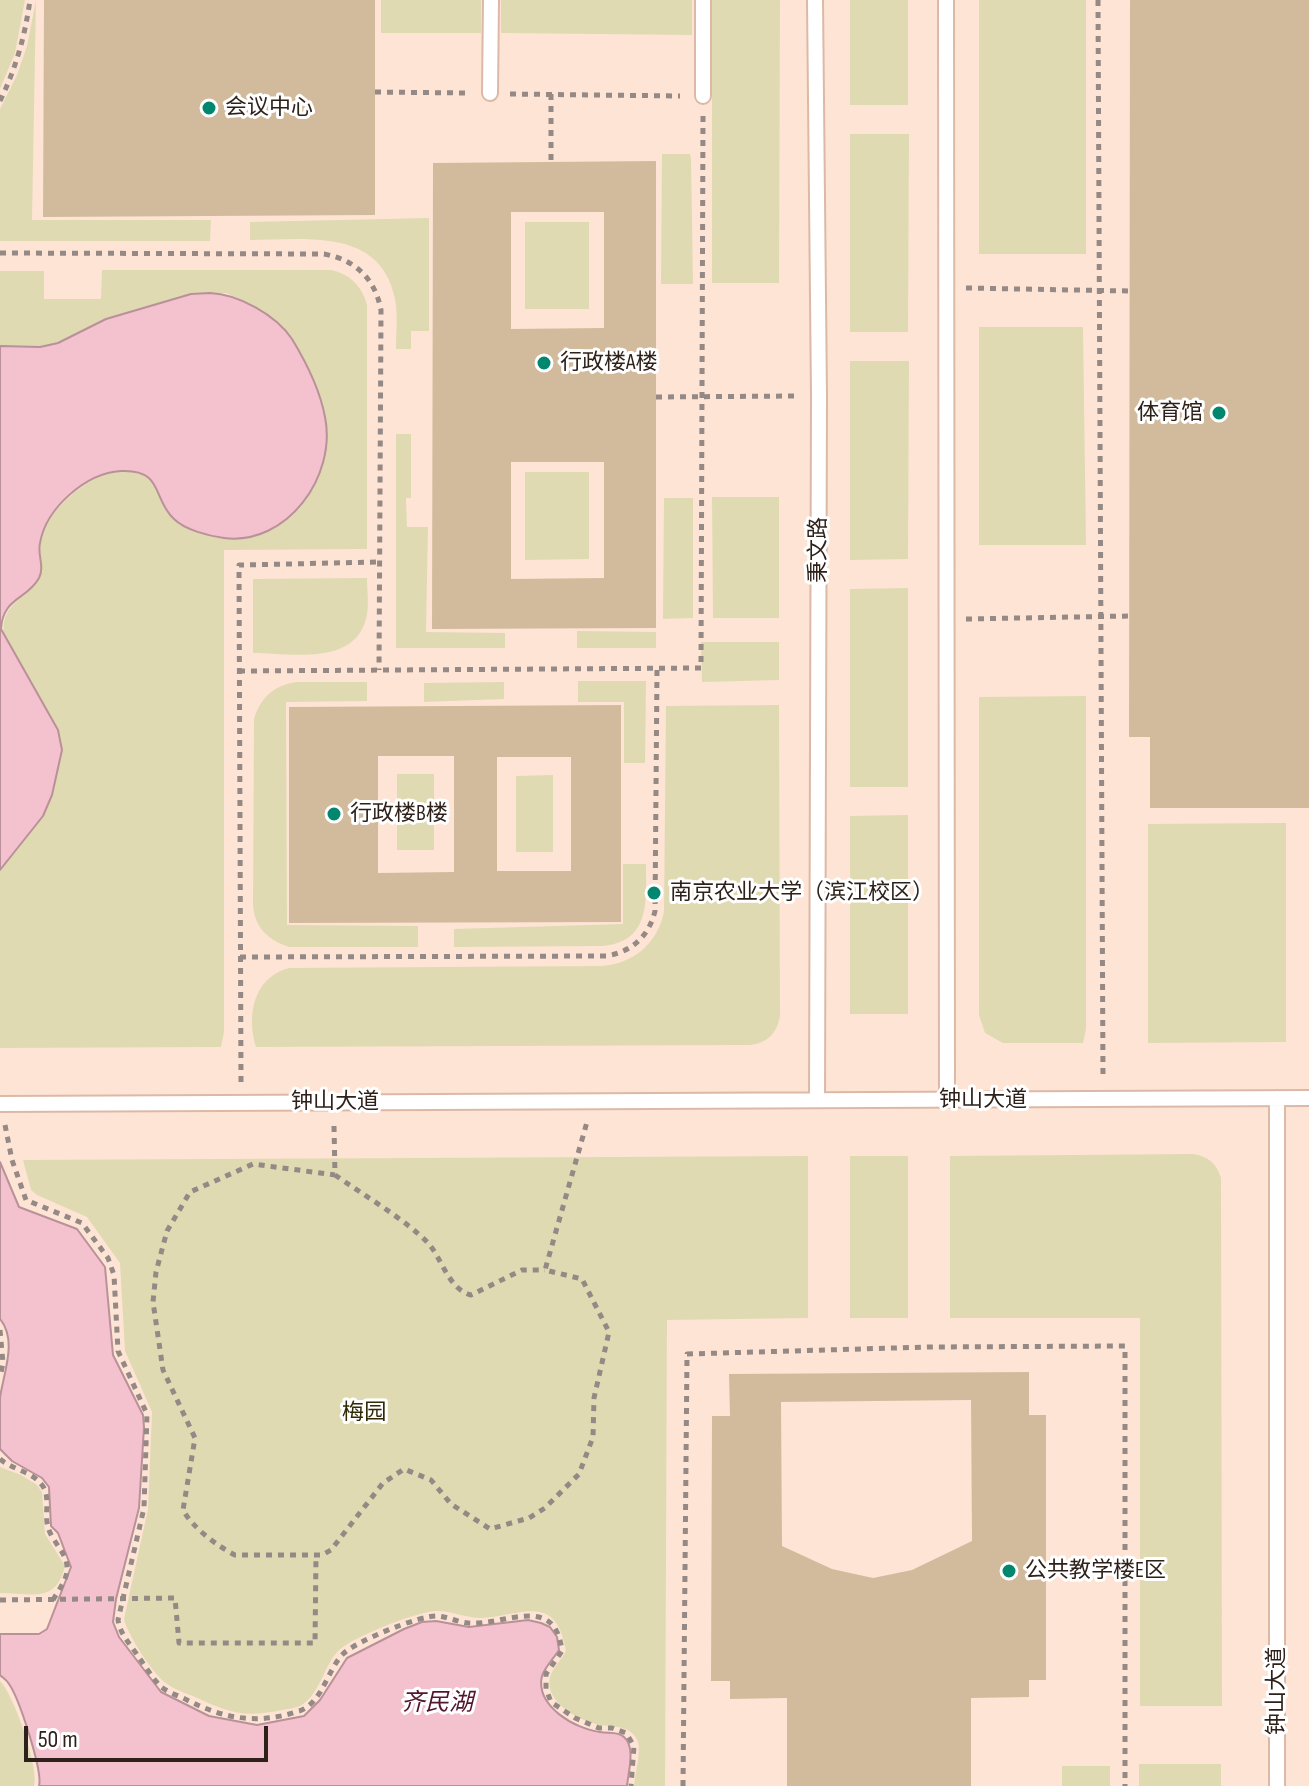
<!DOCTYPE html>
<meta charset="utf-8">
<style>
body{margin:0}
#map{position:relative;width:1309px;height:1786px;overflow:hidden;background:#faf2ee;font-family:"Sofia Sans Condensed",sans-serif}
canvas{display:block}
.scale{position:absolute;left:24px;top:1726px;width:244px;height:36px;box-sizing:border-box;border:4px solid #2e211a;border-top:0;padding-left:10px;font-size:24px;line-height:28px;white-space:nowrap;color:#2e211a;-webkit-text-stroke:6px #fff;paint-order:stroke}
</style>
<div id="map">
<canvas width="1309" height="1786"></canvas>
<div class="scale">50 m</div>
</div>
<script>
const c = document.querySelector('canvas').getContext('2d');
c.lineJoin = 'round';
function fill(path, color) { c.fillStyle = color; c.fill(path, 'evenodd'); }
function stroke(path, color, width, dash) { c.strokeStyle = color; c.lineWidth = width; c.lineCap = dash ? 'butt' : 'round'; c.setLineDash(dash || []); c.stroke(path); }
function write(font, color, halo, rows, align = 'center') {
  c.font = font + ' "Sofia Sans Condensed","Noto Sans SC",sans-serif'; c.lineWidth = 6; c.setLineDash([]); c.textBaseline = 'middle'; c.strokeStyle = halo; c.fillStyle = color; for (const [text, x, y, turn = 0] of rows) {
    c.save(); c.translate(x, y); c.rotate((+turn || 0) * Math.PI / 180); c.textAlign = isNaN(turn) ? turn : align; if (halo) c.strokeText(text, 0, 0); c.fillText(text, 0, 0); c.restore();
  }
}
const built = new Path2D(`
 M 0,0 L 1309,0 L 1309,1786 L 0,1786 Z`);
const green = new Path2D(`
 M 0,0 L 25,0 L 15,53 L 0,89 Z
 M 36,0 L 32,220 L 211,220 L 210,241 L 0,241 L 0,109 L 17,75 L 27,46 Z
 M 381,0 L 481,0 L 481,33 L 381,33 Z
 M 501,0 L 692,0 L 692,35 L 501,33 Z
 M 712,0 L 780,0 L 779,283 L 712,283 Z
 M 850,0 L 908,0 L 908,105 L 850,105 Z
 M 979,0 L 1086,0 L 1086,254 L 979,254 Z
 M 850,134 L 909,134 L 908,332 L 850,332 Z
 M 662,154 L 690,154 L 691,159 L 693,284 L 661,284 Z
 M 429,218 L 429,331 L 411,331 L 411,349 L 396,349 C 396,333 398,315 395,299 C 381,227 304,240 250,240 L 250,222 Z
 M 525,222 L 589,222 L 589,309 L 525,309 Z
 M 102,270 L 331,270 C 350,274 362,286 367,305 L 367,549 L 224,550 L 224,1032 L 221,1047 L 0,1048 L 0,870 L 43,816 L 58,729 L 4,638 C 0,606 18,604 34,585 C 48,568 35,551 42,532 C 55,500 117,449 151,479 C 159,486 161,496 164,506 L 285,522 L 305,501 L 316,481 L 326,418 L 318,391 L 290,336 L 271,319 L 238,298 L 226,293 L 191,294 L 106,319 L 58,343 L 40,347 L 0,346 L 0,271 L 44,271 L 44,299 L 101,299 Z
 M 979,327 L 1083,327 L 1086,545 L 979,545 Z
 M 850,361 L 909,361 L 908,559 L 850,560 Z
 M 396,434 L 411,434 L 411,498 L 406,498 L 407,527 L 428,527 L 426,632 L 505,633 L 505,648 L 396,648 Z
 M 525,472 L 589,472 L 589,559 L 525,560 Z
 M 712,497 L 779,497 L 779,618 L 713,618 Z
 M 664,498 L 693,498 L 693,618 L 663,619 Z
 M 367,578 C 367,592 370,609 365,622 C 351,666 288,653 253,653 L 253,579 Z
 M 908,588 L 908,787 L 850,787 L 850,589 Z
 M 577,631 L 656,632 L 656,648 L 577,648 Z
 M 701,642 L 779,642 L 779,680 L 702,682 Z
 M 578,681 L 646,681 L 645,763 L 624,763 L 624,702 L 578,702 Z
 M 297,682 L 367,682 L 367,701 L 286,702 L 287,925 L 418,926 L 418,947 L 289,947 C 268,940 254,927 253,904 L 254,719 C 261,697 274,685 297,682 Z
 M 504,682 L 504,699 L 424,702 L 424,683 Z
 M 1086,696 L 1086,1029 L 1083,1043 L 1003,1043 L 985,1033 L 979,1015 L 979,697 Z
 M 779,705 L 780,1016 C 777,1033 768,1043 750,1045 L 256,1047 C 246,1015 254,977 289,968 L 602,966 C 634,963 657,944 664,912 L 666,706 Z
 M 397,774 L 434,774 L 434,850 L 397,850 Z
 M 553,775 L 553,852 L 516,852 L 516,776 Z
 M 908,815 L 908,1014 L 850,1014 L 850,816 Z
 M 1286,823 L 1286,1042 L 1148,1043 L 1148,824 Z
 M 623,864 L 646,864 C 646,901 651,942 602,946 L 454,947 L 454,929 L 623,924 Z
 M 1193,1154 C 1208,1156 1217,1164 1221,1178 L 1222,1706 L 1140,1706 L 1140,1318 L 950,1318 L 950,1156 Z
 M 808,1156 L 808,1318 L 667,1320 L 665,1786 L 634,1786 C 635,1774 641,1753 638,1742 C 632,1725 614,1727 600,1725 C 580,1721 544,1703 550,1677 C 552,1669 562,1659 566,1651 C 556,1591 521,1616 481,1618 C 467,1618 454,1612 439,1611 C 420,1610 359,1635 343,1647 C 324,1660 322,1694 300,1706 C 295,1708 288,1709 282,1710 C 245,1718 229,1713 195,1697 C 186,1693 175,1690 167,1684 C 154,1676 127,1634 124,1619 L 148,1509 L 152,1412 L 125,1351 L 120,1263 L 87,1217 L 37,1195 L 31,1190 L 23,1160 Z
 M 850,1156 L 908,1156 L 908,1318 L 850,1318 Z
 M 0,1467 L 21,1475 L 37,1485 L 42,1492 L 45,1534 L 65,1566 C 56,1604 32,1593 0,1593 Z
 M 0,1681 C 13,1693 40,1769 34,1786 L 0,1786 Z
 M 1139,1764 L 1221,1764 L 1221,1786 L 1139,1786 Z
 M 1062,1766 L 1110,1766 L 1110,1786 L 1062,1786 Z`);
const water = new Path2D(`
 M 210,293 C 238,294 276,315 292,339 C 306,362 320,390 325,417 C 337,476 287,546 224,538 C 209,536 185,530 174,519 C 152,499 164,469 121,471 C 86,473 46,508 40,543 C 37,555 45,566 39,578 C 27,600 3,597 1,629 L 58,730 L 62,750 L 52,795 L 43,816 L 0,870 L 0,346 L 40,347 L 58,343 L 106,319 L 191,294 Z
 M 0,1162 L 19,1207 L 77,1229 L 105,1267 L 113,1355 L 143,1415 L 144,1427 L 139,1508 L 116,1599 L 113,1622 L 119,1637 L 161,1692 L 209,1716 L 257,1725 L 304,1716 L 320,1700 L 347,1658 L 404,1629 L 422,1622 L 436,1621 L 469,1627 L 528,1620 L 541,1623 L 550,1627 L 557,1637 L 559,1650 C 554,1658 545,1667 542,1676 C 535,1706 575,1729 600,1732 C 608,1734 617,1731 624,1737 C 636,1747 628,1773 627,1786 L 39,1786 C 43,1771 19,1698 9,1684 C 7,1680 3,1678 0,1675 L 0,1634 L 39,1634 L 47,1629 L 71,1567 L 58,1533 L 51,1526 L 49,1487 L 42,1478 L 12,1461 L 0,1449 C 0,1432 0,1415 0,1398 C 3,1374 18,1341 0,1319 Z`);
const building = new Path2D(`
 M 44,0 L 375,0 L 375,215 L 43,217 Z
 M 1130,0 L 1309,0 L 1309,808 L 1150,808 L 1150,737 L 1129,737 Z
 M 656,161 L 656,628 L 432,629 L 433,163 ZM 511,212 L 604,212 L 604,328 L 511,329 ZM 511,462 L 604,462 L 604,578 L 511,579 Z
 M 621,705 L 621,922 L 289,923 L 289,707 ZM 378,756 L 454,756 L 454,872 L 378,873 ZM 497,757 L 571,757 L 571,871 L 497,871 Z
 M 1029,1372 L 1029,1415 L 1046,1415 L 1046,1680 L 1029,1680 L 1029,1697 L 971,1698 L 971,1786 L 787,1786 L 787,1698 L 730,1699 L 730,1681 L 711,1681 L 712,1416 L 730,1416 L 729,1374 ZM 971,1400 L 972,1541 L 912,1570 L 873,1578 L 832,1569 L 782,1546 L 781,1402 Z`);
const path = new Path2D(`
 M 1098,0 L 1103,1079
 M 375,92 L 468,93
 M 510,94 L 680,96
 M 551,94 L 551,162
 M 0,101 C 16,68 25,36 30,0
 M 0,253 L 324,254 C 356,260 375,279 381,310 L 379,670
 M 966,288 L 1129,291
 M 656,397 L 799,396
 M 966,619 L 1129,616
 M 239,671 L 701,668 L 703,115
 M 240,957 L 606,956 C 632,952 649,936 655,911 L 657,669
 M 241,1082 L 239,565 L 381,562
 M 5,1125 L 12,1160 L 26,1200 L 82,1223 L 108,1258 L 114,1275 L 118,1351 L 147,1414 L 144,1508 L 118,1620 C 120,1634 130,1644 138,1656 C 145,1666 152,1677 160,1686 C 167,1692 179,1696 187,1700 C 225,1719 258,1725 299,1711 C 322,1704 327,1670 343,1654 C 356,1641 420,1615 438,1616 C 448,1617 458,1622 468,1623 C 505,1626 555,1592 562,1651 L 546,1674 L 546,1689 L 551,1702 L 575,1718 L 599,1728 L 612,1728 L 626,1733 L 634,1746 L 631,1786
 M 334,1126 L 335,1175 L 253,1164 L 190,1192 L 167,1231 L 156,1272 L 153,1302 L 163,1370 L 195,1438 L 183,1510 C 193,1528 217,1546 235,1555 L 322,1555 L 331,1550 L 383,1483 L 404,1469 L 431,1480 L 451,1504 L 490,1529 L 529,1518 L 545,1508 L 579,1474 L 593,1437 L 594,1398 L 609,1332 L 582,1279 L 545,1270 L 587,1122
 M 335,1175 C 362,1194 406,1220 428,1243 C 442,1258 448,1289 471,1295 L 522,1270 L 545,1270
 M 0,1330 L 3,1363 L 0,1377
 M 0,1459 C 13,1470 31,1471 42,1485 C 51,1496 44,1514 48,1527 C 51,1540 66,1552 67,1566 C 69,1577 58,1591 53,1600
 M 0,1600 L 175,1598 L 179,1643 L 315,1643 L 316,1555
 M 683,1786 L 687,1354 L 929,1347 L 1125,1346 L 1125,1786`);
const lane = new Path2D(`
 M 815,0 L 819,396 L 817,1100
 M 946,0 L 947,1100
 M 490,93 L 491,0
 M 703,96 L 703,0
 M 0,1104 L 1309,1098
 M 1277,1786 L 1277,1098`);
const markers = [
 [209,108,8,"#00876d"],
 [544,363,8,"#00876d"],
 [1219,413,8,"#00876d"],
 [334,814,8,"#00876d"],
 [654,893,8,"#00876d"],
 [1009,1571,8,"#00876d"]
];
const poiNames = [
 ["会议中心",225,108],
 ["行政楼A楼",560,363],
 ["体育馆",1203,413,"right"],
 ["行政楼B楼",350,814],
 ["南京农业大学（滨江校区）",670,893],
 ["公共教学楼E区",1025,1571]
];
const streetNames = [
 ["秉文路",819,550,-90],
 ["钟山大道",983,1100],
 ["钟山大道",335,1102],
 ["钟山大道",1277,1691,-90]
];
const parkNames = [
 ["梅园",364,1413]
];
const waterNames = [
 ["齐民湖",437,1704]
];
fill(built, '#fee4d5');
fill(green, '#e0dab3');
fill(water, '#f4c1ce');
stroke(water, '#b99198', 2);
fill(building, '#d2bb9d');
stroke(lane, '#dcb9a6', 18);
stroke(path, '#948984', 5, [6, 6]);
stroke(lane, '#fff', 14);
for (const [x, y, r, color] of markers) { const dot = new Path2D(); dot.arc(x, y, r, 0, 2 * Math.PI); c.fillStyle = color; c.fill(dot); stroke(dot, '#fff', 3); }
write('22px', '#2e211a', '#fff', poiNames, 'left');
write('22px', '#2e211a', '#fff', streetNames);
write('22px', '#302903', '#fff', parkNames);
write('italic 24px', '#53172d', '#fff', waterNames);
</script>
